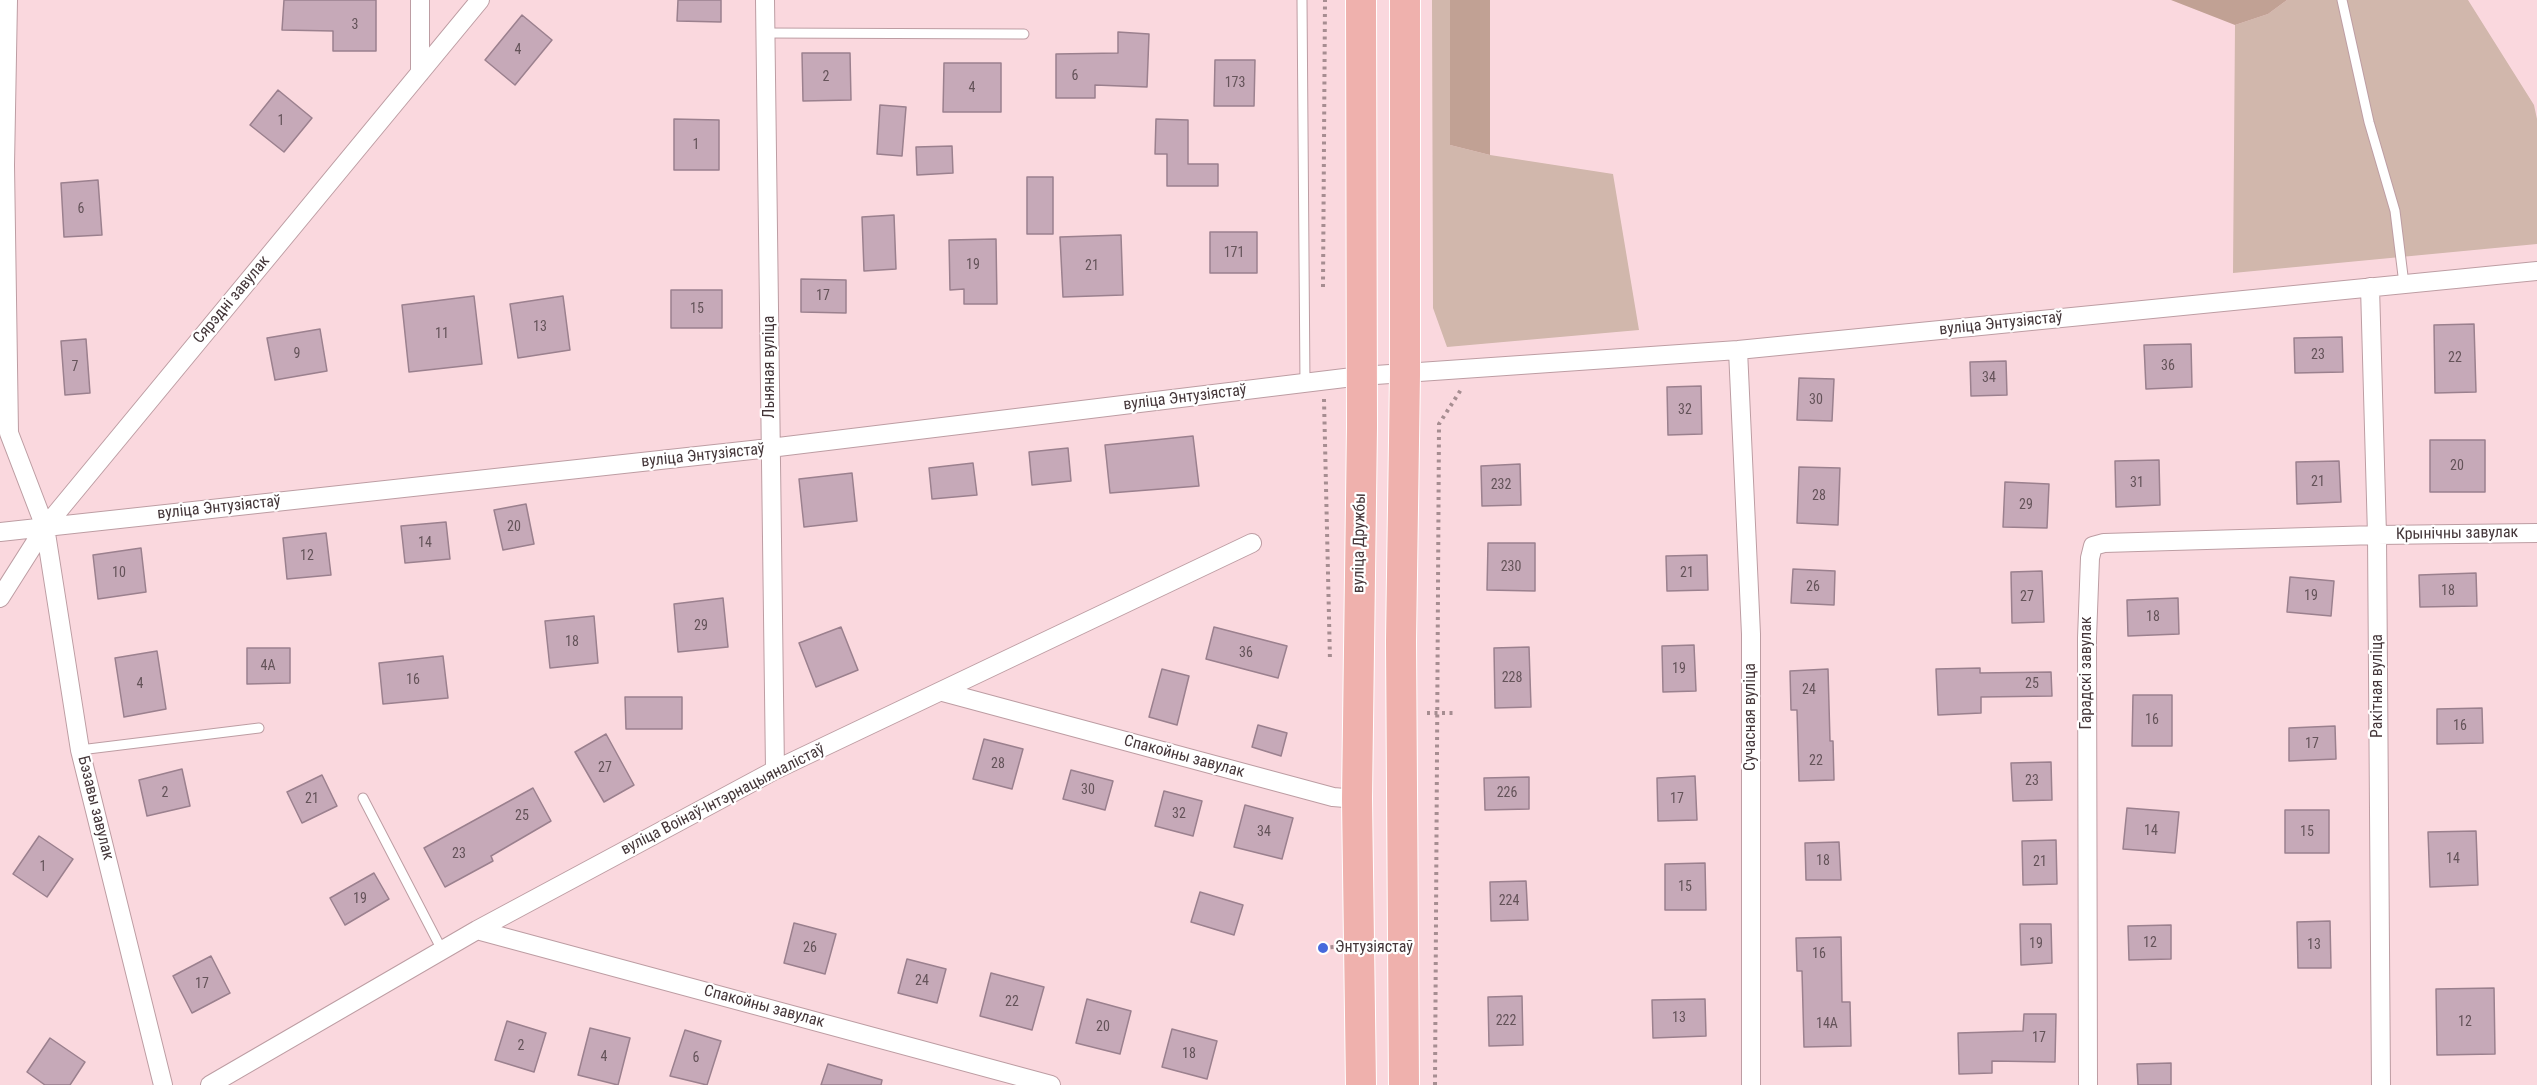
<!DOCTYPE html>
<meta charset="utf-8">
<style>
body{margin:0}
canvas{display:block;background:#fad8de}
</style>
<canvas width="2537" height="1085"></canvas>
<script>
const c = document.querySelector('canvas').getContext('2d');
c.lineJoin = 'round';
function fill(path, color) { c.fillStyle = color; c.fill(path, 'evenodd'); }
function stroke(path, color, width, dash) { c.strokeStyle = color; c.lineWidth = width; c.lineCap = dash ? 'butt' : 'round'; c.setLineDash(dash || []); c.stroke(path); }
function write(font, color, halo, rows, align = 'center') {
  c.font = font + ' "Roboto Condensed",sans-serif'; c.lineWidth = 4.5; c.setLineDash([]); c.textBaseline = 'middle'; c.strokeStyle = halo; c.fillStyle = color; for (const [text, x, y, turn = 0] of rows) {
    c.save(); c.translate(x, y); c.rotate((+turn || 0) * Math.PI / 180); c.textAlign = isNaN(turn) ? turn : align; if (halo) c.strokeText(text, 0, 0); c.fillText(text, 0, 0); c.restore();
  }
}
const green = new Path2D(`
 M 1432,0 L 1450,0 L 1450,145 L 1490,155 L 1613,174 L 1639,330 L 1447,347 L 1433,308 Z
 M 2287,0 L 2468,0 L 2534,105 L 2537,119 L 2537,244 L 2233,273 L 2235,25 L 2268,14 Z`);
const forest = new Path2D(`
 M 1450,0 L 1490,0 L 1490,155 L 1450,145 Z
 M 2171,0 L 2287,0 L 2268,14 L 2235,25 Z`);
const building = new Path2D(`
 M 284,0 L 376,0 L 376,51 L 333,51 L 333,31 L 282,30 Z
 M 678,0 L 721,0 L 721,22 L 677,21 Z
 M 522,15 L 552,40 L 515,85 L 485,60 Z
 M 1118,32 L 1149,34 L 1147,87 L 1095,85 L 1095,98 L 1056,98 L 1056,54 L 1118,53 Z
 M 802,53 L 850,53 L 851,100 L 803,101 Z
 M 1215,60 L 1255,60 L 1254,106 L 1214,106 Z
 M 944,63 L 1001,63 L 1001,112 L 943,112 Z
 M 278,90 L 312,118 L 284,152 L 250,125 Z
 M 880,105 L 906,107 L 902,156 L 877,154 Z
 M 674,119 L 719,120 L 719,170 L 674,170 Z
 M 1156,119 L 1188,120 L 1188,164 L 1218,164 L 1218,186 L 1167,186 L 1167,154 L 1155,154 Z
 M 952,146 L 953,173 L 917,175 L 916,147 Z
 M 1027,177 L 1053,177 L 1053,234 L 1027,234 Z
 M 98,180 L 102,235 L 64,237 L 61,183 Z
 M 894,215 L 896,269 L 864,271 L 862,217 Z
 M 1210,232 L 1257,232 L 1257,273 L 1210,273 Z
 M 1121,235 L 1123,295 L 1063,297 L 1060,237 Z
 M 996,239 L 997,304 L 964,304 L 964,289 L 950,290 L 949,240 Z
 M 801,279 L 846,280 L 846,313 L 801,312 Z
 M 671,290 L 722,290 L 722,328 L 671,328 Z
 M 474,296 L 482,364 L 409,372 L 402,305 Z
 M 563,296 L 570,350 L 518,358 L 510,304 Z
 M 2474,324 L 2476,392 L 2435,393 L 2434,325 Z
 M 320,329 L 327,371 L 275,380 L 267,338 Z
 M 2342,337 L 2343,372 L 2295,373 L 2294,338 Z
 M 86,339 L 90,393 L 65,395 L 61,341 Z
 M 2191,344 L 2192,387 L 2146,389 L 2144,345 Z
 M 2006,361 L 2007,395 L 1971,396 L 1970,362 Z
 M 1799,378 L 1834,379 L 1832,421 L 1797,420 Z
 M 1701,386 L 1702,434 L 1668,435 L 1667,387 Z
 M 1193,436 L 1199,486 L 1110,493 L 1105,445 Z
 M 2430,440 L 2485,440 L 2485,492 L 2430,492 Z
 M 1068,448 L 1071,481 L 1032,485 L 1029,452 Z
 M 2159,460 L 2160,505 L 2116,507 L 2115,461 Z
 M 2339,461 L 2341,502 L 2297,504 L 2296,462 Z
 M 973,463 L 977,495 L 932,499 L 929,468 Z
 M 1520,464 L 1521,505 L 1482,506 L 1481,466 Z
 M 1799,467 L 1840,468 L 1838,525 L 1797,523 Z
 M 852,473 L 857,521 L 804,527 L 799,479 Z
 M 2005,482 L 2049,484 L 2047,528 L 2003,527 Z
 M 526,504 L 534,544 L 503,550 L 494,510 Z
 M 446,522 L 450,559 L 405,563 L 401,526 Z
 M 326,533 L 331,575 L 287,579 L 283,538 Z
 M 1488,543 L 1535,543 L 1535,591 L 1487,590 Z
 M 141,548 L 146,592 L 98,599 L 93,555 Z
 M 1707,555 L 1708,590 L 1667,591 L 1666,556 Z
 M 1793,569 L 1835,571 L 1834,605 L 1791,603 Z
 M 2042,571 L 2044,622 L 2012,623 L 2011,572 Z
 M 2476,573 L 2477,606 L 2420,607 L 2419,575 Z
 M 2290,577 L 2334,581 L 2331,616 L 2287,612 Z
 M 723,598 L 728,647 L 678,652 L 674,604 Z
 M 2178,598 L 2179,634 L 2128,636 L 2127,600 Z
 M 594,616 L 598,663 L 550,668 L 545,621 Z
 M 841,627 L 858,670 L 816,687 L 799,643 Z
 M 1214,627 L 1287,646 L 1278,678 L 1206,659 Z
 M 1694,645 L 1696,691 L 1663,692 L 1662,646 Z
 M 1529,647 L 1531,707 L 1495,708 L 1494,648 Z
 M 247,648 L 290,648 L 290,683 L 247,684 Z
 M 157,651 L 166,709 L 124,717 L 115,658 Z
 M 443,656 L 448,698 L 383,704 L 379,663 Z
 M 1980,668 L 1980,673 L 2051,672 L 2052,696 L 1981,697 L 1981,713 L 1938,715 L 1936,669 Z
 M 1162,669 L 1189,676 L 1177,725 L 1149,717 Z
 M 1828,669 L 1830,741 L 1833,741 L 1834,780 L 1799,781 L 1797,710 L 1791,710 L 1790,671 Z
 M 2133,695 L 2172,695 L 2172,746 L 2132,746 Z
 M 625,697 L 682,697 L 682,729 L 626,729 Z
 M 2482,708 L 2483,743 L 2437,744 L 2437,709 Z
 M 1258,725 L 1287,733 L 1281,756 L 1252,747 Z
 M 2335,726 L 2336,759 L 2289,761 L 2289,728 Z
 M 606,734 L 634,785 L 604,802 L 575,752 Z
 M 984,739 L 1023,749 L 1012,789 L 973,779 Z
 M 2051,762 L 2052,800 L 2013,801 L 2011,763 Z
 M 182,769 L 190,806 L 147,816 L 139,780 Z
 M 1071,770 L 1113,781 L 1105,810 L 1063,799 Z
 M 322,775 L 337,806 L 302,823 L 287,792 Z
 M 1695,776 L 1697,820 L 1658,821 L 1657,778 Z
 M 1529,777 L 1529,809 L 1485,810 L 1484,778 Z
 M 533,788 L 551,821 L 491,856 L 493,861 L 445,887 L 424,848 Z
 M 1164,791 L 1202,801 L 1193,836 L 1155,826 Z
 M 1245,805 L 1293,818 L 1282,859 L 1234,847 Z
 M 2127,808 L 2179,812 L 2175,853 L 2123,849 Z
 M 2285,810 L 2329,810 L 2329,853 L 2285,853 Z
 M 2476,831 L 2478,885 L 2430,887 L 2428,832 Z
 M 39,836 L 73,859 L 47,897 L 13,874 Z
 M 2056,840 L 2057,884 L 2023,885 L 2022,841 Z
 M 1839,842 L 1841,880 L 1806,880 L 1805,843 Z
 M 1705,863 L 1706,910 L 1665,910 L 1665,864 Z
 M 374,873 L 389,899 L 345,925 L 330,898 Z
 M 1526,881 L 1528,920 L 1491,921 L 1490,882 Z
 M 1200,892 L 1243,905 L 1234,935 L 1191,922 Z
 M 2330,921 L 2331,968 L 2298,968 L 2297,922 Z
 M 794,923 L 836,934 L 825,974 L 784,963 Z
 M 2020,924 L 2051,924 L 2052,963 L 2021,965 Z
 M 2171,925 L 2171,959 L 2129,960 L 2128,926 Z
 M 1841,937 L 1842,1002 L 1850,1002 L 1851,1046 L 1804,1047 L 1802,971 L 1797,971 L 1796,938 Z
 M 211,956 L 230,993 L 192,1013 L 173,976 Z
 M 907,959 L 946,969 L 937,1003 L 898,993 Z
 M 991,973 L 1044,987 L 1032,1030 L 980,1016 Z
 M 2494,988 L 2495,1054 L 2437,1055 L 2436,989 Z
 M 1522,996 L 1523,1045 L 1489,1046 L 1488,997 Z
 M 1087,999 L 1131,1011 L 1120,1054 L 1076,1043 Z
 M 1705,999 L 1706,1036 L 1653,1038 L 1652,1000 Z
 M 2024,1014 L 2056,1014 L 2055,1062 L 1992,1061 L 1992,1073 L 1959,1074 L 1958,1033 L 2023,1031 Z
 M 507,1021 L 546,1033 L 534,1072 L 495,1060 Z
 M 590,1028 L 630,1038 L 618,1085 L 578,1075 Z
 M 1172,1029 L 1217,1041 L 1207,1079 L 1162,1067 Z
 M 685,1030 L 721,1041 L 707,1085 L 670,1076 Z
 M 50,1038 L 85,1062 L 70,1085 L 45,1085 L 27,1072 Z
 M 2171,1063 L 2171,1085 L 2138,1085 L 2137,1064 Z
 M 828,1064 L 882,1080 L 881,1085 L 821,1085 Z`);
const path = new Path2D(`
 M 1323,287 L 1325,0
 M 1324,399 L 1330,661
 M 1427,713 L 1455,713
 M 1323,948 L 1334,947
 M 1435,1085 L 1439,424 L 1462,388`);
const lane = new Path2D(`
 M 1302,0 L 1305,384
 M 2342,0 L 2369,122 L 2395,211 L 2404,284
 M 765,33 L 1024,34
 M 80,750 L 259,728
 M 363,798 L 442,950`);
const street = new Path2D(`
 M 8,0 L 5,165 L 9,433 L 45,527 L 80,750 L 163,1085
 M 420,0 L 420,73
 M 765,0 L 775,770
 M 2370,287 L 2377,535 L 2381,1085
 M 1738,350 L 1751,634 L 1751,1085
 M 0,532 L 770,448 L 1361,376 L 1738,350 L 2537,271
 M 0,598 L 45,527 L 480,0
 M 943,692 L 1333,797 L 1357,799
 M 477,930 L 1051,1085
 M 210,1085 L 477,930 L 775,770 L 1252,543
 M 2088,1085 L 2087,638 L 2090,558 L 2093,546 L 2104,543 L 2377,535 L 2537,533`);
const primary = new Path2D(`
 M 1361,0 L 1362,427 L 1357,799 L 1361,1085
 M 1404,1085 L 1401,641 L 1405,375 L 1405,0`);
const markers = [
 [1323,948,6,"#4669dc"]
];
const numberNames = [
 ["3",355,25],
 ["4",518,50],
 ["6",1075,76],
 ["2",826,77],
 ["173",1235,83],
 ["4",972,88],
 ["1",281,121],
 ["1",696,145],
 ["6",81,209],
 ["171",1234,253],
 ["19",973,265],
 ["21",1092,266],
 ["17",823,296],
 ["15",697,309],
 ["13",540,327],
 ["11",442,334],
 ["9",297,354],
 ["23",2318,355],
 ["22",2455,358],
 ["36",2168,366],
 ["7",75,367],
 ["34",1989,378],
 ["30",1816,400],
 ["32",1685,410],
 ["20",2457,466],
 ["21",2318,482],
 ["31",2137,483],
 ["232",1501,485],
 ["28",1819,496],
 ["29",2026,505],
 ["20",514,527],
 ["14",425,543],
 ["12",307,556],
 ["230",1511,567],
 ["10",119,573],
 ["21",1687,573],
 ["26",1813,587],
 ["18",2448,591],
 ["19",2311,596],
 ["27",2027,597],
 ["18",2153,617],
 ["29",701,626],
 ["18",572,642],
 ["36",1246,653],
 ["4А",268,666],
 ["19",1679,669],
 ["228",1512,678],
 ["16",413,680],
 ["4",140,684],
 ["25",2032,684],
 ["24",1809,690],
 ["16",2152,720],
 ["16",2460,726],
 ["17",2312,744],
 ["22",1816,761],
 ["28",998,764],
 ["27",605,768],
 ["23",2032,781],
 ["30",1088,790],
 ["2",165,793],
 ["226",1507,793],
 ["21",312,799],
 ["17",1677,799],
 ["32",1179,814],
 ["25",522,816],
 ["14",2151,831],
 ["34",1264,832],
 ["15",2307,832],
 ["23",459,854],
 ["14",2453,859],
 ["18",1823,861],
 ["21",2040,862],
 ["1",43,867],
 ["15",1685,887],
 ["19",360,899],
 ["224",1509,901],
 ["12",2150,943],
 ["19",2036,944],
 ["13",2314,945],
 ["26",810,948],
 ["16",1819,954],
 ["24",922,981],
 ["17",202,984],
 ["22",1012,1002],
 ["13",1679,1018],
 ["222",1506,1021],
 ["12",2465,1022],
 ["14А",1827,1024],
 ["20",1103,1027],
 ["17",2039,1038],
 ["2",521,1046],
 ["18",1189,1054],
 ["4",604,1057],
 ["6",696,1058]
];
const streetNames = [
 ["Сярэдні завулак",232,300,-50],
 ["вуліца Энтузіястаў",2001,324,-6],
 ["Льняная вуліца",770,367,-90],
 ["вуліца Энтузіястаў",1185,398,-7],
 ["вуліца Энтузіястаў",703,456,-6],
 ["вуліца Энтузіястаў",219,508,-6],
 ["Крынічны завулак",2457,534,-1],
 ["вуліца Дружбы",1360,543,-89],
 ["Гарадскі завулак",2087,673,-90],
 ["Ракітная вуліца",2378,686,-90],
 ["Сучасная вуліца",1751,717,-90],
 ["Спакойны завулак",1184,757,15],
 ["вуліца Воінаў-Інтэрнацыяналістаў",723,800,-27],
 ["Бэзавы завулак",95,808,76],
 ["Спакойны завулак",764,1007,15]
];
const poiNames = [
 ["Энтузіястаў",1335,948]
];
fill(green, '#d1b7ac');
fill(forest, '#c1a194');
fill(building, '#c6a9b8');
stroke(building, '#9b808e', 1.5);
stroke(lane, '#bd9da3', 11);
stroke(street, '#bd9da3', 20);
stroke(primary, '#fff', 32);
stroke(path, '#a68d91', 4, [3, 4.5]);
stroke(lane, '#fff', 9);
stroke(street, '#fff', 18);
stroke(primary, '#efb1ad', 30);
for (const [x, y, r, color] of markers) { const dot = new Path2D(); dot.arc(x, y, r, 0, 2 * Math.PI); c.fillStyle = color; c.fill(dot); stroke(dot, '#fff', 2); }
write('14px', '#645359', null, numberNames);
write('16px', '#443639', '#fff', streetNames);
write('16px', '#443639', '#fff', poiNames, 'left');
</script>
